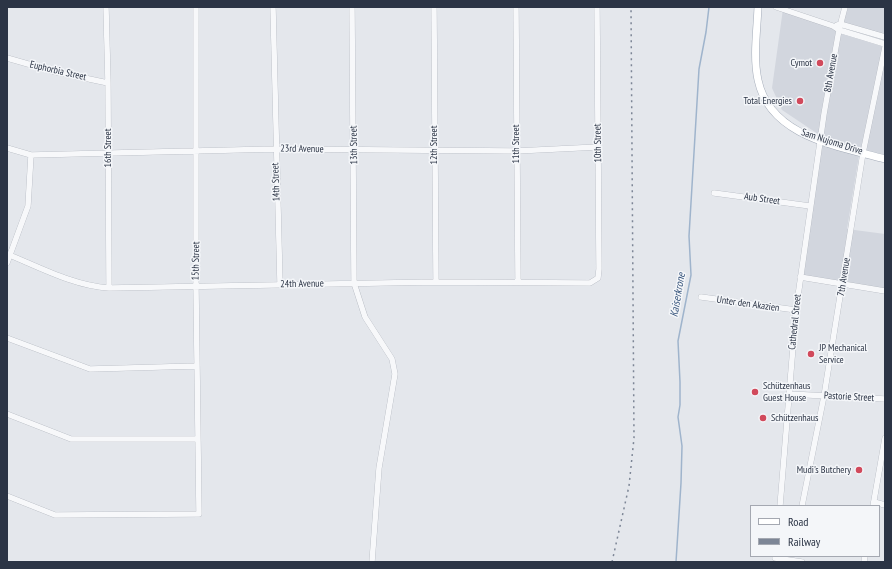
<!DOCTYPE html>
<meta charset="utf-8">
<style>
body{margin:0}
#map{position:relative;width:892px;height:569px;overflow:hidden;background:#e4e7ec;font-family:"PT Sans Narrow",sans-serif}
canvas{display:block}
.frame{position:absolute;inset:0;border:8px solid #2b3445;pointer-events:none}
.legend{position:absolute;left:750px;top:505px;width:130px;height:52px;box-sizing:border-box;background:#f4f6f9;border:1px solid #a4a8b1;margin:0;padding:5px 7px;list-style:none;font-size:12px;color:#2b3445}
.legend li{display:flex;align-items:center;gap:8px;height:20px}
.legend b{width:20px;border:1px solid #a4a8b1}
</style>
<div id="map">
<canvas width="892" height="569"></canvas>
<div class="frame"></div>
<ul class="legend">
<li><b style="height:5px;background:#fff"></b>Road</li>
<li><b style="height:5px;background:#7d8696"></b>Railway</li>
</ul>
</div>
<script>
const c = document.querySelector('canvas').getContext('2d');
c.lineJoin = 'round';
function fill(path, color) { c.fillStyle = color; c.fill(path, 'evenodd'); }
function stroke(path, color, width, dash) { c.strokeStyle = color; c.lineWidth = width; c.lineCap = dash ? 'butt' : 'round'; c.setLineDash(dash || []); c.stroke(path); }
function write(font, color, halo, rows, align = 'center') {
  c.font = font + ' "PT Sans Narrow",sans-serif'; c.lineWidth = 3; c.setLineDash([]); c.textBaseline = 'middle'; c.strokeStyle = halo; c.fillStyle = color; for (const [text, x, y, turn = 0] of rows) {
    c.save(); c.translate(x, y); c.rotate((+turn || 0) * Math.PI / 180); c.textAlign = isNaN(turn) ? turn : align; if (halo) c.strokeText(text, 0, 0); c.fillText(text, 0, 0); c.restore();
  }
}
const built = new Path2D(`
 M 845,7 L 885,7 L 885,155 L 860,149 L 847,229 L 885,234 L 885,291 L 800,277 L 821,136 L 782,110 L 772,88 L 783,9 L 838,30 Z`);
const stream = new Path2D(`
 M 676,562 L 681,483 L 682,446 L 678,417 L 680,405 L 680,382 L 678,341 L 691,275 L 689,236 L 699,69 L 706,32 L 709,7`);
const minor = new Path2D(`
 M 106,7 L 108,83 L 109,288
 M 273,7 L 280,284
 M 352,7 L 354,283 L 365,317 L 392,359 L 395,374 L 379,468 L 372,562
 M 434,7 L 436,282
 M 516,7 L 518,282
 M 776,7 L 833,26 L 839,30 L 885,44
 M 837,25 L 840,24 L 885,37
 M 7,58 L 56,72 L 108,83
 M 7,148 L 31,155 L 275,149 L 516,151 L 598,147
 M 714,193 L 810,206
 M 7,254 C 39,267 74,286 109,288 L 436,282 L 590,283 L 598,278 L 599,269 L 597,7
 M 7,263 L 28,206 L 31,155
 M 800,277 L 885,291
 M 701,297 L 796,310
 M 7,338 L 90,369 L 197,366
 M 789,394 L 885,399
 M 7,414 L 71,439 L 198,439
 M 7,496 L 55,515 L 199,514 L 196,287 L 196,7
 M 874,502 L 885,505
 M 780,506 L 796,310 L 824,114 L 839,30 L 845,7
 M 802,506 L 824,396 L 863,153 L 885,47
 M 873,506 L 885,438
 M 775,558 L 802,562
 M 864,562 L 865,556`);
const major = new Path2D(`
 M 758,7 C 757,31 753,57 758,80 C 770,137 838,146 885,159`);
const rail = new Path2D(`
 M 612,562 L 629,486 L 634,438 L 631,7`);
const markers = [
 [820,63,4,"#d1495b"],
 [800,101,4,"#d1495b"],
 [811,354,4,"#d1495b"],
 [755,392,4,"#d1495b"],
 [763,418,4,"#d1495b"],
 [859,470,4,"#d1495b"]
];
const poiNames = [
 ["Cymot",812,63],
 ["Total Energies",792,101],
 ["JP Mechanical",819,348,"left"],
 ["Service",819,360,"left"],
 ["Schützenhaus",763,386,"left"],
 ["Guest House",763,398,"left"],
 ["Schützenhaus",771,418,"left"],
 ["Mudi's Butchery",851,470]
];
const streetNames = [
 ["Euphorbia Street",58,71,13],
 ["8th Avenue",831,73,-80],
 ["Sam Nujoma Drive",832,142,18],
 ["10th Street",598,143,-91],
 ["11th Street",516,144,-90],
 ["13th Street",354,145,-91],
 ["12th Street",434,145,-90],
 ["16th Street",108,148,-90],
 ["23rd Avenue",302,149,1],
 ["14th Street",276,182,-92],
 ["Aub Street",762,199,8],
 ["15th Street",196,261,-89],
 ["7th Avenue",844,277,-81],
 ["24th Avenue",302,284,-1],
 ["Unter den Akazien",748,304,8],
 ["Cathedral Street",795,322,-84],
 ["Pastorie Street",849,397,3]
];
const waterNames = [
 ["Kaiserkrone",678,295,-80]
];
fill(built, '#d2d6de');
stroke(stream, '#9fb4cc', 1.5);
stroke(minor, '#a9aeb7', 6);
stroke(major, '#a3abb8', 8);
stroke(minor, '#f7f8fa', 5.5);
stroke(major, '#fff', 7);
stroke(rail, '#7d8696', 1.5, [2, 4]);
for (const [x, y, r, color] of markers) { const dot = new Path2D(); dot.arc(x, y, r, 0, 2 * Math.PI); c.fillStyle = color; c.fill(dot); stroke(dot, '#f4f6f9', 1.5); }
write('10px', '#2b3445', '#f4f6f9', poiNames, 'right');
write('10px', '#2b3445', '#f4f6f9', streetNames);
write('italic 11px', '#34527a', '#f4f6f9', waterNames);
</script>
